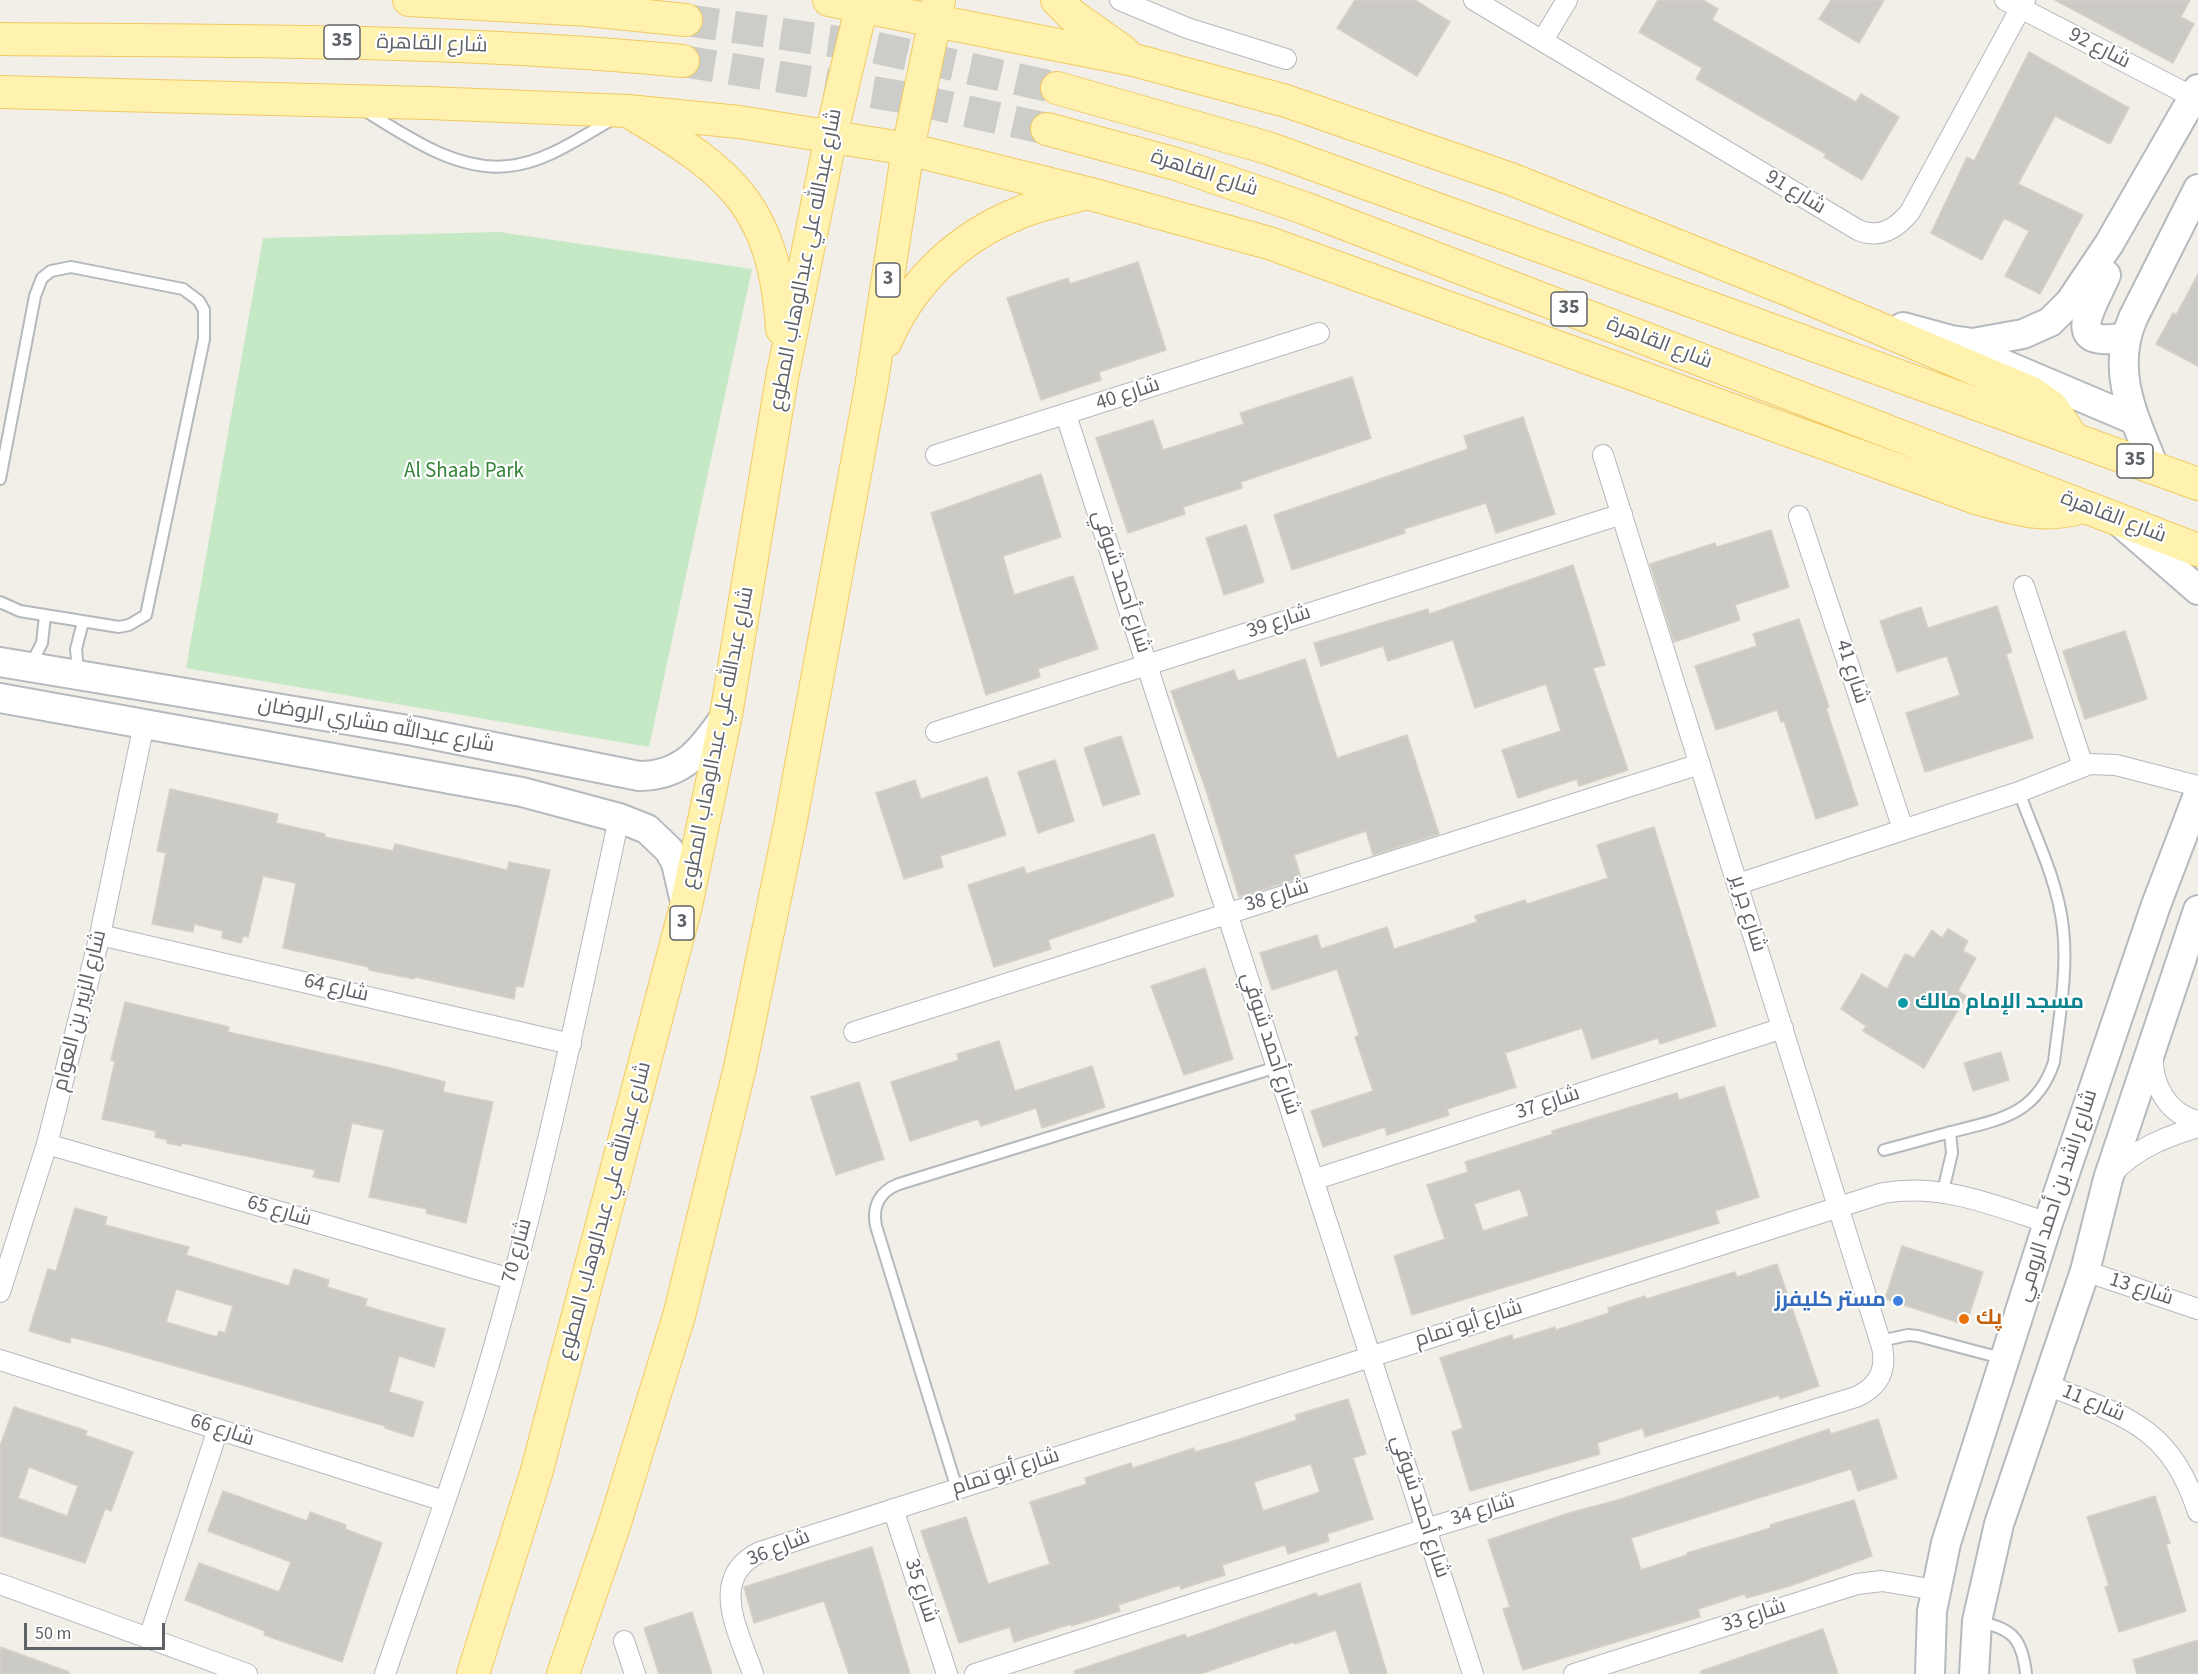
<!DOCTYPE html>
<meta charset="utf-8">
<style>
body{margin:0}
#map{position:relative;width:2198px;height:1674px;overflow:hidden;background:#f1efe8;font-family:"Source Sans 3",sans-serif}
canvas{display:block}
.scale{position:absolute;left:24px;top:1623px;width:141px;height:27px;box-sizing:border-box;border:3px solid #5f6368;border-top:0;padding-left:8px;font-size:18px;line-height:21px;white-space:nowrap;color:#5f6368;-webkit-text-stroke:4px #fff;paint-order:stroke}
</style>
<div id="map">
<canvas width="2198" height="1674"></canvas>
<div class="scale">50 m</div>
</div>
<script>
const c = document.querySelector('canvas').getContext('2d');
c.lineJoin = 'round';
function fill(path, color) { c.fillStyle = color; c.fill(path, 'evenodd'); }
function stroke(path, color, width, dash) { c.strokeStyle = color; c.lineWidth = width; c.lineCap = dash ? 'butt' : 'round'; c.setLineDash(dash || []); c.stroke(path); }
function write(font, color, halo, rows, align = 'center') {
  c.font = font + ' "Source Sans 3",Cairo,sans-serif'; c.lineWidth = 4.5; c.setLineDash([]); c.textBaseline = 'middle'; c.strokeStyle = halo; c.fillStyle = color; for (const [text, x, y, turn = 0] of rows) {
    c.save(); c.translate(x, y); c.rotate((+turn || 0) * Math.PI / 180); c.textAlign = isNaN(turn) ? turn : align; if (halo) c.strokeText(text, 0, 0); c.fillText(text, 0, 0); c.restore();
  }
}
const green = new Path2D(`
 M 499,232 L 752,269 L 649,747 L 186,668 L 263,238 Z`);
const building = new Path2D(`
 M 1355,0 L 1415,0 L 1450,22 L 1417,76 L 1337,28 Z
 M 1658,0 L 1703,0 L 1718,9 L 1712,20 L 1856,102 L 1861,94 L 1899,117 L 1862,180 L 1824,157 L 1826,154 L 1696,79 L 1702,68 L 1639,32 Z
 M 1831,0 L 1884,0 L 1859,43 L 1819,19 Z
 M 2055,0 L 2190,0 L 2181,17 L 2194,24 L 2173,63 Z
 M 2029,52 L 2129,108 L 2110,144 L 2055,116 L 2018,184 L 2083,215 L 2040,294 L 2005,276 L 2029,231 L 2004,218 L 1982,260 L 1931,233 L 1967,157 L 1974,161 Z
 M 1138,262 L 1166,350 L 1099,372 L 1101,380 L 1041,400 L 1007,298 L 1068,278 L 1070,284 Z
 M 2198,274 L 2198,366 L 2156,344 L 2173,313 L 2176,315 Z
 M 1352,377 L 1371,438 L 1241,482 L 1242,488 L 1183,507 L 1185,514 L 1128,533 L 1096,438 L 1153,420 L 1163,450 L 1244,424 L 1240,413 Z
 M 1523,417 L 1555,514 L 1496,533 L 1486,503 L 1404,529 L 1405,533 L 1292,570 L 1274,515 L 1468,449 L 1464,436 Z
 M 1041,474 L 1061,537 L 1003,556 L 1014,595 L 1073,576 L 1098,649 L 1038,669 L 1040,677 L 986,695 L 931,513 Z
 M 1246,525 L 1264,582 L 1224,595 L 1206,538 Z
 M 1771,530 L 1789,587 L 1735,605 L 1740,620 L 1674,642 L 1650,564 L 1715,543 L 1717,547 Z
 M 1573,565 L 1605,665 L 1593,668 L 1628,770 L 1579,786 L 1577,779 L 1518,798 L 1502,750 L 1561,731 L 1546,684 L 1475,708 L 1453,640 L 1388,661 L 1383,646 L 1321,666 L 1314,643 L 1428,609 L 1429,614 Z
 M 1997,606 L 2012,652 L 2006,654 L 2033,738 L 1925,772 L 1906,713 L 1960,695 L 1947,656 L 1897,672 L 1880,621 L 1921,607 L 1928,628 Z
 M 1799,619 L 1829,707 L 1826,708 L 1858,805 L 1816,819 L 1784,721 L 1781,722 L 1777,710 L 1716,730 L 1695,666 L 1757,646 L 1753,634 Z
 M 2125,631 L 2147,699 L 2085,719 L 2063,651 Z
 M 1305,659 L 1337,758 L 1407,735 L 1439,834 L 1373,855 L 1366,831 L 1294,855 L 1301,878 L 1239,897 L 1206,790 L 1171,691 L 1234,670 L 1238,681 Z
 M 1121,736 L 1140,794 L 1103,806 L 1084,748 Z
 M 1055,760 L 1074,821 L 1038,833 L 1018,772 Z
 M 987,777 L 1006,835 L 940,856 L 943,867 L 904,879 L 876,793 L 915,780 L 921,799 Z
 M 170,789 L 278,814 L 276,823 L 325,834 L 325,837 L 393,851 L 395,844 L 507,870 L 509,862 L 550,870 L 523,987 L 516,986 L 514,999 L 415,977 L 414,979 L 369,970 L 369,967 L 283,948 L 296,883 L 263,876 L 248,937 L 243,936 L 241,943 L 222,938 L 223,931 L 194,924 L 193,932 L 152,924 L 166,853 L 157,851 Z
 M 1654,827 L 1716,1026 L 1660,1044 L 1658,1038 L 1592,1059 L 1582,1028 L 1505,1053 L 1516,1087 L 1447,1109 L 1449,1115 L 1387,1135 L 1385,1127 L 1323,1147 L 1311,1111 L 1373,1091 L 1355,1037 L 1359,1035 L 1337,969 L 1272,990 L 1260,953 L 1317,935 L 1321,949 L 1387,927 L 1394,949 L 1477,922 L 1475,916 L 1525,900 L 1527,904 L 1608,878 L 1597,845 Z
 M 1154,834 L 1174,896 L 1048,940 L 1051,949 L 994,967 L 968,885 L 1024,867 L 1026,874 Z
 M 1948,929 L 1968,941 L 1963,951 L 1976,958 L 1958,991 L 1966,996 L 1924,1068 L 1863,1031 L 1866,1026 L 1841,1009 L 1862,974 L 1887,989 L 1905,954 L 1914,958 L 1932,930 L 1942,938 Z
 M 1205,968 L 1233,1059 L 1184,1075 L 1151,986 Z
 M 125,1002 L 229,1027 L 228,1032 L 391,1068 L 445,1082 L 443,1092 L 493,1102 L 466,1223 L 426,1213 L 427,1209 L 369,1197 L 384,1130 L 352,1123 L 339,1182 L 313,1177 L 315,1170 L 182,1143 L 181,1146 L 167,1143 L 168,1140 L 155,1137 L 156,1131 L 102,1119 L 115,1061 L 111,1060 Z
 M 999,1041 L 1015,1091 L 1092,1066 L 1105,1107 L 1042,1128 L 1036,1108 L 981,1126 L 978,1119 L 910,1141 L 891,1082 L 959,1060 L 957,1054 Z
 M 2001,1052 L 2009,1080 L 1973,1091 L 1964,1063 Z
 M 859,1082 L 884,1159 L 836,1175 L 811,1097 Z
 M 1724,1086 L 1759,1197 L 1715,1211 L 1719,1223 L 1412,1315 L 1394,1256 L 1445,1239 L 1427,1185 L 1468,1172 L 1465,1162 L 1553,1134 L 1552,1131 L 1677,1093 L 1679,1100 ZM 1520,1189 L 1529,1216 L 1483,1231 L 1474,1204 Z
 M 75,1208 L 107,1217 L 105,1225 L 189,1247 L 186,1255 L 289,1286 L 294,1269 L 329,1280 L 327,1287 L 367,1299 L 365,1306 L 445,1329 L 434,1367 L 399,1356 L 389,1392 L 423,1402 L 413,1437 L 385,1428 L 385,1426 L 109,1347 L 71,1337 L 70,1343 L 29,1331 L 48,1269 L 56,1271 ZM 176,1289 L 233,1306 L 225,1333 L 219,1331 L 217,1337 L 166,1322 Z
 M 1902,1246 L 1983,1272 L 1966,1325 L 1885,1299 Z
 M 1777,1264 L 1819,1386 L 1780,1399 L 1779,1395 L 1645,1437 L 1643,1428 L 1597,1443 L 1600,1454 L 1470,1491 L 1452,1432 L 1463,1428 L 1440,1358 L 1512,1335 L 1513,1340 L 1555,1327 L 1556,1330 L 1609,1313 L 1608,1308 L 1645,1296 L 1646,1299 L 1735,1272 L 1737,1277 Z
 M 1348,1399 L 1366,1454 L 1353,1458 L 1373,1519 L 1327,1534 L 1329,1541 L 1288,1554 L 1285,1545 L 1222,1565 L 1225,1575 L 1181,1589 L 1180,1585 L 1118,1605 L 1120,1611 L 1071,1626 L 1071,1624 L 1014,1642 L 1010,1627 L 959,1643 L 921,1531 L 966,1517 L 988,1584 L 1050,1564 L 1030,1502 L 1087,1484 L 1085,1478 L 1131,1463 L 1133,1468 L 1194,1448 L 1195,1452 L 1240,1439 L 1297,1420 L 1295,1415 ZM 1311,1464 L 1320,1492 L 1263,1511 L 1254,1482 Z
 M 14,1407 L 87,1431 L 85,1435 L 133,1452 L 111,1511 L 105,1509 L 85,1563 L 0,1536 L 0,1446 ZM 29,1467 L 78,1486 L 67,1516 L 18,1498 Z
 M 1878,1419 L 1897,1478 L 1858,1491 L 1851,1469 L 1631,1538 L 1641,1570 L 1687,1555 L 1687,1553 L 1771,1528 L 1770,1525 L 1854,1500 L 1872,1556 L 1790,1586 L 1746,1598 L 1745,1594 L 1698,1609 L 1700,1617 L 1523,1670 L 1503,1609 L 1510,1607 L 1488,1540 L 1569,1513 L 1618,1500 L 1829,1429 L 1831,1434 Z
 M 223,1491 L 307,1521 L 310,1512 L 346,1525 L 345,1529 L 382,1543 L 342,1662 L 264,1635 L 265,1631 L 185,1600 L 199,1563 L 279,1592 L 291,1562 L 208,1531 Z
 M 2155,1496 L 2170,1543 L 2166,1544 L 2186,1611 L 2119,1632 L 2105,1587 L 2109,1586 L 2087,1517 Z
 M 872,1547 L 910,1674 L 849,1674 L 824,1601 L 754,1623 L 744,1587 Z
 M 1360,1583 L 1387,1674 L 1350,1674 L 1336,1630 L 1295,1644 L 1294,1642 L 1200,1674 L 1075,1674 L 1074,1671 L 1185,1634 L 1187,1638 L 1316,1593 L 1318,1597 Z
 M 692,1612 L 712,1674 L 659,1674 L 644,1628 Z
 M 1823,1629 L 1838,1674 L 1701,1674 L 1701,1671 Z
 M 2198,1640 L 2198,1674 L 2137,1674 L 2133,1660 Z
 M 0,1647 L 69,1672 L 69,1674 L 0,1674 Z`);
const primaryTunnel = new Path2D(`
 M 686,20 L 873,47 L 1057,88
 M 683,61 L 908,98 L 1047,129`);
const lane = new Path2D(`
 M 364,110 C 406,136 457,172 508,166 C 545,163 581,137 613,119
 M 0,479 L 35,296 L 42,278 L 51,271 L 71,267 L 183,289 L 199,301 L 204,310 L 204,339 L 146,615 L 129,625 L 119,627 L 20,611 L 0,602
 M 31,664 L 42,643 L 45,616
 M 78,672 L 76,649 L 83,622
 M 1884,1150 C 1908,1144 1931,1137 1955,1131 C 2003,1119 2037,1113 2054,1062 C 2059,1018 2068,972 2063,928 C 2058,881 2035,836 2019,792
 M 1943,1191 L 1952,1153 L 1950,1132
 M 1880,1341 L 1908,1335 L 1918,1336 L 2005,1359
 M 957,1489 L 876,1226 C 872,1206 880,1191 899,1184 L 1277,1067
 M 1977,1621 C 2012,1629 2022,1637 2026,1674`);
const street = new Path2D(`
 M 1120,0 L 1187,28 L 1286,59
 M 1474,0 L 1858,230 C 1879,239 1896,229 1910,212 L 2025,0
 M 2005,0 L 2193,97
 M 1543,40 L 1567,0
 M 1066,415 L 1473,1674
 M 936,455 L 1319,333
 M 1799,516 L 1903,829
 M 2024,586 L 2083,766
 M 936,732 L 1622,514
 M 1738,884 L 2019,792 L 2090,764 L 2116,765 L 2198,786
 M 100,935 L 571,1044
 M 854,1032 L 1700,764
 M 2153,1055 C 2151,1085 2169,1115 2198,1121
 M 47,1144 L 511,1279
 M 2112,1174 C 2136,1148 2165,1137 2198,1127
 M 1313,1180 L 1783,1028
 M 2085,1271 L 2198,1309
 M 0,1292 L 47,1144 L 100,935 L 144,724
 M 0,1360 L 444,1501
 M 2047,1385 C 2125,1416 2170,1426 2198,1512
 M 893,1509 L 947,1674
 M 0,1584 L 247,1674
 M 149,1638 L 218,1429
 M 624,1641 L 635,1674
 M 385,1674 C 414,1588 446,1503 473,1417 C 534,1221 576,1019 619,818
 M 753,1674 C 739,1632 707,1578 760,1552 L 1883,1193 C 1942,1183 1993,1205 2048,1223
 M 975,1674 L 1426,1529 L 1856,1397 C 1878,1387 1887,1371 1882,1347 L 1603,455
 M 1574,1674 L 1857,1584 L 1882,1581 L 1936,1590`);
const secondary = new Path2D(`
 M 2106,275 C 2094,304 2060,350 2125,337
 M 1903,327 L 1951,340 L 1973,343 L 2023,334 L 2050,322 L 2070,302 L 2109,244 L 2198,89
 M 1962,342 L 1996,361 L 2135,420
 M 2154,467 C 2134,417 2110,371 2133,318 L 2198,189
 M 2122,524 L 2198,590
 M 0,662 L 414,731 L 639,776 C 683,776 702,750 725,717
 M 0,698 L 522,792 L 619,818 L 647,829 L 669,850 L 676,863 L 686,906
 M 1930,1674 L 1932,1611 L 1946,1543 L 2048,1223 L 2156,905 L 2198,795
 M 1974,1674 L 1977,1621 L 1999,1524 L 2085,1271 L 2108,1179 L 2198,910`);
const primary = new Path2D(`
 M 409,0 L 588,10 L 686,20
 M 829,0 L 1134,60 L 1286,101 L 1511,179 L 1791,291 L 2032,393 L 2052,407 L 2073,439
 M 1057,0 L 1072,15 L 1124,52
 M 0,39 C 228,41 456,39 683,61
 M 1057,88 L 1268,148 L 2198,484
 M 0,92 L 428,103 L 628,111 L 739,122 L 908,149 L 1087,193 L 1269,243 L 1976,498 C 2018,509 2041,519 2084,507
 M 636,116 C 734,174 774,209 782,329
 M 1047,129 L 1176,164 L 1304,208 L 2198,550
 M 886,341 C 912,281 959,237 1019,213 C 1040,204 1064,200 1086,193
 M 473,1674 L 536,1474 L 686,906 L 726,715 L 782,378 L 831,136 L 863,0
 M 563,1674 L 614,1526 L 679,1316 L 740,1067 L 791,820 L 871,387 L 908,149 L 939,0`);
const markers = [
 [1903,1003,6,"#0f9aa8"],
 [1898,1301,6,"#3f7fe0"],
 [1964,1319,6,"#e8710a"]
];
const shields = [
 [342,42,36],
 [888,280,24],
 [1569,309,36],
 [2135,461,36],
 [682,923,24]
];
const shieldNames = [
 ["35",342,42],
 ["3",888,280],
 ["35",1569,309],
 ["35",2135,461],
 ["3",682,923]
];
const streetNames = [
 ["شارع القاهرة",432,45,2],
 ["شارع 92",2099,49,27],
 ["شارع القاهرة",1204,174,18],
 ["شارع 91",1795,193,31],
 ["شارع عبدالله علي عبدالوهاب المطوع",807,260,-79],
 ["شارع القاهرة",1659,344,21],
 ["شارع 40",1128,395,-18],
 ["شارع القاهرة",2113,518,21],
 ["شارع أحمد شوقي",1120,582,72],
 ["شارع 39",1279,623,-18],
 ["شارع 41",1851,672,72],
 ["شارع عبدالله مشاري الروضان",376,726,10],
 ["شارع عبدالله علي عبدالوهاب المطوع",719,738,-79],
 ["شارع 38",1277,897,-17],
 ["شارع جر ير",1747,914,73],
 ["شارع 64",336,989,13],
 ["شارع الزبير بن العوام",81,1011,-76],
 ["شارع أحمد شوقي",1269,1044,72],
 ["شارع 37",1548,1104,-18],
 ["شارع راشد بن أحمد الرومي",2058,1196,-72],
 ["شارع عبدالله علي عبدالوهاب المطوع",606,1211,-75],
 ["شارع 65",279,1212,16],
 ["شارع 70",518,1251,-75],
 ["شارع 13",2141,1290,18],
 ["شارع أبو تمام",1469,1325,-18],
 ["شارع 11",2093,1404,23],
 ["شارع 66",222,1431,18],
 ["شارع أبو تمام",1006,1473,-18],
 ["شارع أحمد شوقي",1419,1507,72],
 ["شارع 34",1483,1511,-17],
 ["شارع 36",779,1549,-22],
 ["شارع 35",920,1591,72],
 ["شارع 33",1754,1617,-18]
];
const parkNames = [
 ["Al Shaab Park",464,472]
];
const cultureNames = [
 ["مسجد الإمام مالك",1915,1003]
];
const shopNames = [
 ["مستر كليفرز",1886,1301]
];
const foodNames = [
 ["پك",1976,1319]
];
fill(green, '#c5e8c5');
fill(building, '#cccac5');
stroke(building, '#d6d1c6', 1.5);
stroke(primaryTunnel, '#ccccc8', 32, [32, 16]);
stroke(lane, '#b5b8bc', 14);
stroke(street, '#b5b8bc', 22);
stroke(secondary, '#b6babf', 32);
stroke(primary, '#f2c960', 34);
stroke(lane, '#fff', 10);
stroke(street, '#fff', 20);
stroke(secondary, '#fff', 28);
stroke(primary, '#fff2af', 32);
for (const [x, y, r, color] of markers) { const dot = new Path2D(); dot.arc(x, y, r, 0, 2 * Math.PI); c.fillStyle = color; c.fill(dot); stroke(dot, '#fff', 2); }
for (const [x, y, w] of shields) { const box = new Path2D(); box.roundRect(x - w / 2, y - 17, w, 34, 4.5); c.fillStyle = '#fff'; c.fill(box); stroke(box, '#5f6368', 1.5); }
write('bold 20px', '#5f6368', null, shieldNames);
write('21px', '#5f6368', '#fff', streetNames);
write('21px', '#348238', '#fff', parkNames);
write('bold 21px', '#0d838f', '#fff', cultureNames, 'left');
write('bold 21px', '#366cbe', '#fff', shopNames, 'right');
write('bold 21px', '#c56008', '#fff', foodNames, 'left');
</script>
